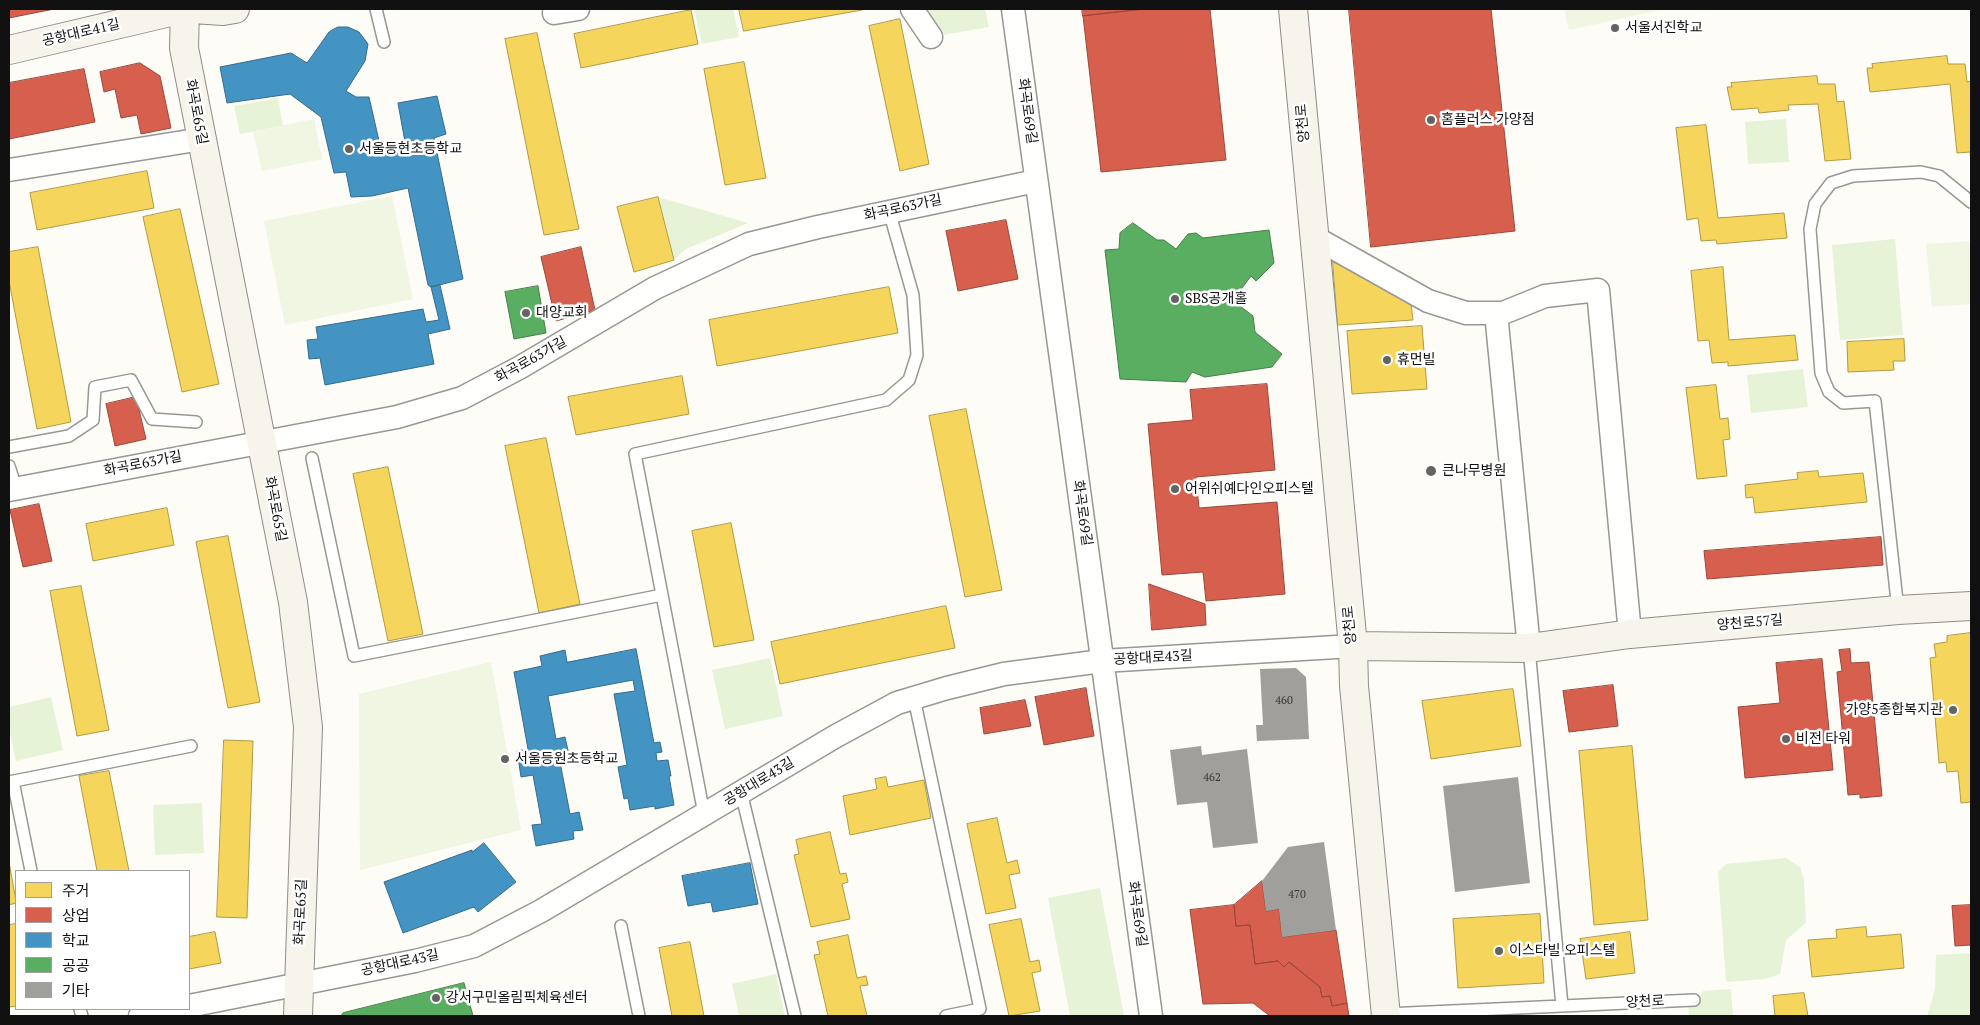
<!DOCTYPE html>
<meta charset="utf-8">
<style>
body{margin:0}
#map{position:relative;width:1980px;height:1025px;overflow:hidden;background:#fdfcf7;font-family:"PT Serif","Noto Sans KR",serif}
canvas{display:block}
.frame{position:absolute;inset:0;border:10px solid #111;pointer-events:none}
.legend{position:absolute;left:15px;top:870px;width:175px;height:140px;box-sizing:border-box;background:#fff;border:1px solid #a0a0a0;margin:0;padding:6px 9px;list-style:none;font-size:15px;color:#111}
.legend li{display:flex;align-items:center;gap:10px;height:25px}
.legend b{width:25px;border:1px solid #a0a0a0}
</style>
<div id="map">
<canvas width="1980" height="1025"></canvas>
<div class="frame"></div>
<ul class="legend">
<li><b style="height:14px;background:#f6d55c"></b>주거</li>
<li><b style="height:14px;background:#d6604d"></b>상업</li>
<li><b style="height:14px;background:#4393c3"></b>학교</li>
<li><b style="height:14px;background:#5aae61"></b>공공</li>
<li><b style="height:14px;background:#a19f9c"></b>기타</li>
</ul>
</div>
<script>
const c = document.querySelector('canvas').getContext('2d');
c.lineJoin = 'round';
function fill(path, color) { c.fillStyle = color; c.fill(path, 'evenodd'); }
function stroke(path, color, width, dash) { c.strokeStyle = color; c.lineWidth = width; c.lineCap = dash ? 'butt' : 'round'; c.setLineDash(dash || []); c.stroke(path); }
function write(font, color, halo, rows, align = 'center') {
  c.font = font + ' "PT Serif","Noto Sans KR",serif'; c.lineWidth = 5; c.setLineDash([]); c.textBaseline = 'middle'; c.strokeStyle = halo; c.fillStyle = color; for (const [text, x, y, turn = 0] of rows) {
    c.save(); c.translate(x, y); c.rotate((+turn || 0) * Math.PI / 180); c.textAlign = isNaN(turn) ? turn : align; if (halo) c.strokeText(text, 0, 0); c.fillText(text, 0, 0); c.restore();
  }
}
const green = new Path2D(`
 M 694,9 L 733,9 L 739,37 L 702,44 Z
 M 926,9 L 985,9 L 989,27 L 931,37 Z
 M 278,98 L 283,126 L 240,134 L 234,106 Z
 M 1786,119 L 1789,162 L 1748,164 L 1745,122 Z
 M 658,197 L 748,223 L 686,249 L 674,260 Z
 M 1895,239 L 1903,335 L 1840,340 L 1832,245 Z
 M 1803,369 L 1808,407 L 1751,413 L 1747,375 Z
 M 770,658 L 783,716 L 725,729 L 712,670 Z
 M 51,697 L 63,750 L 16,761 L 9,729 L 9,707 Z
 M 202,803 L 204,853 L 155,855 L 153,805 Z
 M 1786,858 L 1800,867 L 1804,880 L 1806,923 L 1786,940 L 1780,974 L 1765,979 L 1726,982 L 1718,872 L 1726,864 Z
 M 1100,888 L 1124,1016 L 1070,1016 L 1048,898 Z
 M 1971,953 L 1971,1016 L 1927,1016 L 1935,989 L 1936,955 Z
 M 776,974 L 785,1016 L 739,1016 L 732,984 Z
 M 1731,989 L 1733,1016 L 1689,1016 L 1688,1005 L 1695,1006 L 1703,991 Z`);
const pitch = new Path2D(`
 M 1564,9 L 1665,9 L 1569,30 Z
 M 314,119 L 322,159 L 262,171 L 253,132 Z
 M 392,196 L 413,299 L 285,325 L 264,221 Z
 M 1971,241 L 1971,304 L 1932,307 L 1926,244 Z
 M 491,662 L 521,830 L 360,870 L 359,694 Z`);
const homes = new Path2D(`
 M 739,9 L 862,9 L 862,10 L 744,31 Z
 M 691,10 L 698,44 L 581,68 L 574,34 Z
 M 900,19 L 929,164 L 900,171 L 869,26 Z
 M 537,33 L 579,229 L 544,235 L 505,39 Z
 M 1947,56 L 1948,64 L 1965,64 L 1967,82 L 1971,81 L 1971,159 L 1970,152 L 1957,153 L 1950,84 L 1870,92 L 1867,68 L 1873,68 L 1872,64 Z
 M 744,62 L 766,178 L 725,185 L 704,69 Z
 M 1817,76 L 1818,84 L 1835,84 L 1837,102 L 1844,101 L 1851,159 L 1825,161 L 1818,104 L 1788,105 L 1789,110 L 1759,113 L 1758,108 L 1732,110 L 1727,87 L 1732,87 L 1731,83 Z
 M 1706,125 L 1718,218 L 1784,213 L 1787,238 L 1717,244 L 1716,240 L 1701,241 L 1698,218 L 1687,220 L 1676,128 Z
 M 147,171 L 154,208 L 37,230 L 30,193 Z
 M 658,197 L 674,260 L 634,272 L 617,207 Z
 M 180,209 L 219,384 L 182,392 L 143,217 Z
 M 38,247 L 71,422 L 37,429 L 9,281 L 9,252 Z
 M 1333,262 L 1410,295 L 1413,320 L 1338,325 Z
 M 1723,267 L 1729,340 L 1795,335 L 1798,360 L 1728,366 L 1728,362 L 1712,363 L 1709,340 L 1698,341 L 1691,271 Z
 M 889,287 L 898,333 L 717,366 L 709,320 Z
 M 1422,326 L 1427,389 L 1352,394 L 1347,331 Z
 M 1904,339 L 1905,361 L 1893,361 L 1894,370 L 1848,372 L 1847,342 Z
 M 682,376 L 689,414 L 576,435 L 568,397 Z
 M 1716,385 L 1720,419 L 1728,418 L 1730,439 L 1723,440 L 1727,476 L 1697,479 L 1686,388 Z
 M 966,409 L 1002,590 L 965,597 L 929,416 Z
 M 546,438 L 580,604 L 539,613 L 505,446 Z
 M 388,467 L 423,634 L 388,641 L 353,474 Z
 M 1818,471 L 1819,477 L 1863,473 L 1867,502 L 1755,513 L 1753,497 L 1746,498 L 1745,485 L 1798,479 L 1797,473 Z
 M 167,508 L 174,545 L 93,561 L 86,524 Z
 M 731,523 L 754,640 L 714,647 L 692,531 Z
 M 228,536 L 260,702 L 228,708 L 196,542 Z
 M 81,586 L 109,730 L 77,736 L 50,591 Z
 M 946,606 L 955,648 L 780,684 L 771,642 Z
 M 1971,633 L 1971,802 L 1961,803 L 1958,771 L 1947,772 L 1946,762 L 1939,763 L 1930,658 L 1936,657 L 1934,644 L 1947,642 L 1947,636 Z
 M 1513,689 L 1521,746 L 1431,759 L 1422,701 Z
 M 224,740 L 253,741 L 247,918 L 217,917 Z
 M 1632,746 L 1648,920 L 1594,925 L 1579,751 Z
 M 109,771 L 129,871 L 97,871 L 79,776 Z
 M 886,777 L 888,787 L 924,780 L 931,818 L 850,835 L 843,796 L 877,789 L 875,779 Z
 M 997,818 L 1007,863 L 1017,860 L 1020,873 L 1009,875 L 1016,908 L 986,914 L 967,824 Z
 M 830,832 L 840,874 L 846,873 L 848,882 L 842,884 L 850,919 L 811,927 L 794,855 L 799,854 L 796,840 Z
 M 9,862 L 16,901 L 16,903 L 9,905 Z
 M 1540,914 L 1544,983 L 1458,988 L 1453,919 Z
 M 1021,919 L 1030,962 L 1039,960 L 1041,971 L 1032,973 L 1040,1011 L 1009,1016 L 989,925 Z
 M 16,924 L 16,1006 L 9,1007 L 9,925 Z
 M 1866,927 L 1867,937 L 1901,934 L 1904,968 L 1812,977 L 1808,940 L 1837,938 L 1836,930 Z
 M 215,932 L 221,963 L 189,969 L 189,937 Z
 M 1630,932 L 1635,973 L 1586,979 L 1580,939 Z
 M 848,935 L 857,978 L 866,976 L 868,985 L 860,986 L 867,1016 L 828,1016 L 814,955 L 820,954 L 817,942 Z
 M 690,942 L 704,1016 L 672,1016 L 659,948 Z
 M 1804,993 L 1808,1016 L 1775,1016 L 1773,996 Z`);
const shops = new Path2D(`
 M 9,9 L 54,9 L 9,18 Z
 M 1082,9 L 1144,9 L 1083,16 Z
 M 1144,9 L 1210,9 L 1226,160 L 1101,172 L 1083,16 Z
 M 1349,9 L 1491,9 L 1515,231 L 1371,247 Z
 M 140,63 L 160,76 L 171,128 L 141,134 L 137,115 L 121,118 L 115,89 L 104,92 L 100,72 Z
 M 84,69 L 95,122 L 9,139 L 9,83 Z
 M 1006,220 L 1018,279 L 958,291 L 946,231 Z
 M 581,247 L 595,310 L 556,321 L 541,257 Z
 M 1267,384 L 1275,470 L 1196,477 L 1199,508 L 1277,502 L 1285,594 L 1206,601 L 1203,572 L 1162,575 L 1148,424 L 1193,420 L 1190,390 Z
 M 136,397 L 146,439 L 115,446 L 106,404 Z
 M 39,504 L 52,561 L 23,567 L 10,510 Z
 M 1881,537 L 1883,565 L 1707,579 L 1704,551 Z
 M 1149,584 L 1205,604 L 1206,625 L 1152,630 Z
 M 1850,649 L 1851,663 L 1869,662 L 1882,796 L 1860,798 L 1860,794 L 1848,795 L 1837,672 L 1842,671 L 1839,650 Z
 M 1822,659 L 1833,770 L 1745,778 L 1738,707 L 1780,703 L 1776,663 Z
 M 1613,685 L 1618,726 L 1569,732 L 1563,691 Z
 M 1086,688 L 1094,736 L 1044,745 L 1035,697 Z
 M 1025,700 L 1031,726 L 984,734 L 980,708 Z
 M 1262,881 L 1266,911 L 1279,909 L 1282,937 L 1336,930 L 1347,1003 L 1332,1006 L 1330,996 L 1322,997 L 1320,987 L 1289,962 L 1284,967 L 1278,961 L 1255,964 L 1250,925 L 1236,926 L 1234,905 Z
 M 1234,905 L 1236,926 L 1250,925 L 1255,964 L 1278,961 L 1284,967 L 1289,962 L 1320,987 L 1322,997 L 1330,996 L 1332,1006 L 1347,1003 L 1349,1016 L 1270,1016 L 1253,1003 L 1203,1004 L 1190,910 Z
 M 1971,905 L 1971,945 L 1955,946 L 1952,906 Z`);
const schools = new Path2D(`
 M 338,27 L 348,27 L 359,32 L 368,44 L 365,61 L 346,91 L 356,97 L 369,97 L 382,154 L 401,152 L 399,144 L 405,142 L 398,103 L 437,96 L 446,134 L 434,138 L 463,279 L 431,287 L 428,285 L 408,188 L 372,196 L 351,197 L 346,172 L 334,173 L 321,117 L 290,94 L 227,103 L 220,67 L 291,53 L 307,63 L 329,32 Z
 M 440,285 L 450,329 L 428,334 L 434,364 L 325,385 L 320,358 L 309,359 L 307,340 L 318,339 L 316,327 L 423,309 L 426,322 L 439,320 L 431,287 Z
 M 636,649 L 654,743 L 660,742 L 662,752 L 656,753 L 657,761 L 668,760 L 671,776 L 669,776 L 674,805 L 655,809 L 655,806 L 630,810 L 628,798 L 624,799 L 618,767 L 627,765 L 614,694 L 635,691 L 633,680 L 548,696 L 556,739 L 565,737 L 569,755 L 559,757 L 570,814 L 579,812 L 583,830 L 573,831 L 574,839 L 536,846 L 532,825 L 542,824 L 533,775 L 521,777 L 517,751 L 528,749 L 514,672 L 542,666 L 540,656 L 565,650 L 567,662 Z
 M 484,843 L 516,882 L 478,912 L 474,907 L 403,933 L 384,882 L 472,850 L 472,852 Z
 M 750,863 L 758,904 L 713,912 L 711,902 L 688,906 L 682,876 Z`);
const public = new Path2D(`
 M 1133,223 L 1157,240 L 1164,240 L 1176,249 L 1188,234 L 1196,233 L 1203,238 L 1269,230 L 1274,263 L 1256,281 L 1251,276 L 1239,292 L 1240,306 L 1253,316 L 1255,332 L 1282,354 L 1272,367 L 1205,377 L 1192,372 L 1186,382 L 1120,379 L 1105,250 L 1119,249 L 1120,233 Z
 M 538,286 L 546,333 L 514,339 L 505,292 Z
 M 464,983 L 473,1016 L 341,1016 L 343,1013 Z`);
const building = new Path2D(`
 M 1296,668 L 1306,677 L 1309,739 L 1257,741 L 1256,725 L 1263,725 L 1260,669 Z
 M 1201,746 L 1202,755 L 1247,749 L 1258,843 L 1213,848 L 1207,802 L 1177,805 L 1170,750 Z
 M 1518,777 L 1530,883 L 1455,892 L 1443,786 Z
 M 1324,842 L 1336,930 L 1282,937 L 1279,909 L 1266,911 L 1262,881 L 1288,847 Z`);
const lane = new Path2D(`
 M 376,9 L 384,42
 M 9,447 L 69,436 L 93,420 L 95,387 L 131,380 L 152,419 L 196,422
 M 312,458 L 354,656 L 662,595
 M 9,466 L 16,488
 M 1898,610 L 1875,401 L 1843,403 L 1829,392 L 1821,373 L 1810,229 L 1815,204 L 1831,183 L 1853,176 L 1921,172 L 1939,176 L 1971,202
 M 1529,648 L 1562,1006
 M 914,698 L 980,1009 L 946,1016
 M 13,781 L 31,871
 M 9,782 L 191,746
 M 741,792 L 795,1016
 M 704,814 L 635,454 L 886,400 L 909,380 L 917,355 L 913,295 L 889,211
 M 621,926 L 639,1016
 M 80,1009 L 82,1016
 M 1386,1014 L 1694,1000`);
const street = new Path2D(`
 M 912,9 L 931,37
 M 1013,9 L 1151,1016
 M 554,13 L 578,9
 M 9,170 L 202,139
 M 1314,237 L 1428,301 L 1466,313 L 1503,313 L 1545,296 L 1598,290 L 1630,634
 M 1496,313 L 1529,648
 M 9,490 L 397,417 L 462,398 L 519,368 L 655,288 L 749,244 L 818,227 L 1036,181
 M 189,1006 L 415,961 L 474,946 L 541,911 L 836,736 L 897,703 L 947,688 L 1004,674 L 1102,661 L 1353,646
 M 140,1016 L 177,1009`);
const secondary = new Path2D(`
 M 185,9 L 184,48 L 293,602 L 308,727 L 298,1016
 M 193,9 L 223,11 L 235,9
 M 1293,9 L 1353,646 L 1354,686 L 1386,1016
 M 9,50 L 183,9
 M 1353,646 L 1529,648 L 1630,634 L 1898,610 L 1971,606`);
const markers = [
 [1615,28,5,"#646362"],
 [1431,120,5,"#646362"],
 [349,149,5,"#646362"],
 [1175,299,5,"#646362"],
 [526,313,5,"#646362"],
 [1387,360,5,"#646362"],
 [1431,471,6,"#646362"],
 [1175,489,5,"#646362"],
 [1953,710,5,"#646362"],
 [1786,739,5,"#646362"],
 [505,759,5,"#646362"],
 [1499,951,5,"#646362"],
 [436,998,5,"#646362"]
];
const numberNames = [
 ["460",1284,701],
 ["462",1212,778],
 ["470",1297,895]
];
const poiNames = [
 ["서울서진학교",1625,28],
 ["홈플러스 가양점",1441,120],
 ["서울등현초등학교",359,149],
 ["SBS공개홀",1185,299],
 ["대양교회",536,313],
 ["휴먼빌",1397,360],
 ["큰나무병원",1442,471],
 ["어위쉬예다인오피스텔",1185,489],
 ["가양5종합복지관",1943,710,"right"],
 ["비전 타워",1796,739],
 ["서울등원초등학교",515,759],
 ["이스타빌 오피스텔",1509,951],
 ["강서구민올림픽체육센터",446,998]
];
const streetNames = [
 ["공항대로41길",81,33,-13],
 ["화곡로69길",1027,111,82],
 ["화곡로65길",196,112,79],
 ["양천로",1303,123,-95],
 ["화곡로63가길",903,208,-12],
 ["화곡로63가길",531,360,-29],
 ["화곡로63가길",143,464,-11],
 ["화곡로65길",275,509,79],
 ["화곡로69길",1082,513,82],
 ["양천로57길",1750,623,-5],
 ["양천로",1350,625,-95],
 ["공항대로43길",1153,658,-3],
 ["공항대로43길",759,782,-31],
 ["화곡로65길",301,912,-88],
 ["화곡로69길",1137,914,82],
 ["공항대로43길",400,963,-12],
 ["양천로",1645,1002,-3]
];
fill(green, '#e7f3d7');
fill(pitch, '#f0f6e1');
fill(homes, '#f6d55c');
stroke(homes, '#b19a46', 1);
fill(shops, '#d6604d');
stroke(shops, '#9b483b', 1);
fill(schools, '#4393c3');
stroke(schools, '#346c8e', 1);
fill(public, '#5aae61');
stroke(public, '#447f49', 1);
fill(building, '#a19f9c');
stroke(lane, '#979795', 14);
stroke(street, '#979795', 25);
stroke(secondary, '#8e8d8b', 30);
stroke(lane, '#fffffe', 11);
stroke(street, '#fffffe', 22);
stroke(secondary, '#f6f4eb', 28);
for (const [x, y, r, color] of markers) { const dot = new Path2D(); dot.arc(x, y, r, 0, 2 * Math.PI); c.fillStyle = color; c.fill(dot); stroke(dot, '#fff', 2); }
write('11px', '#353434', null, numberNames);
write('14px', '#111', '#fff', poiNames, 'left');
write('14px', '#111', '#fff', streetNames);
</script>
